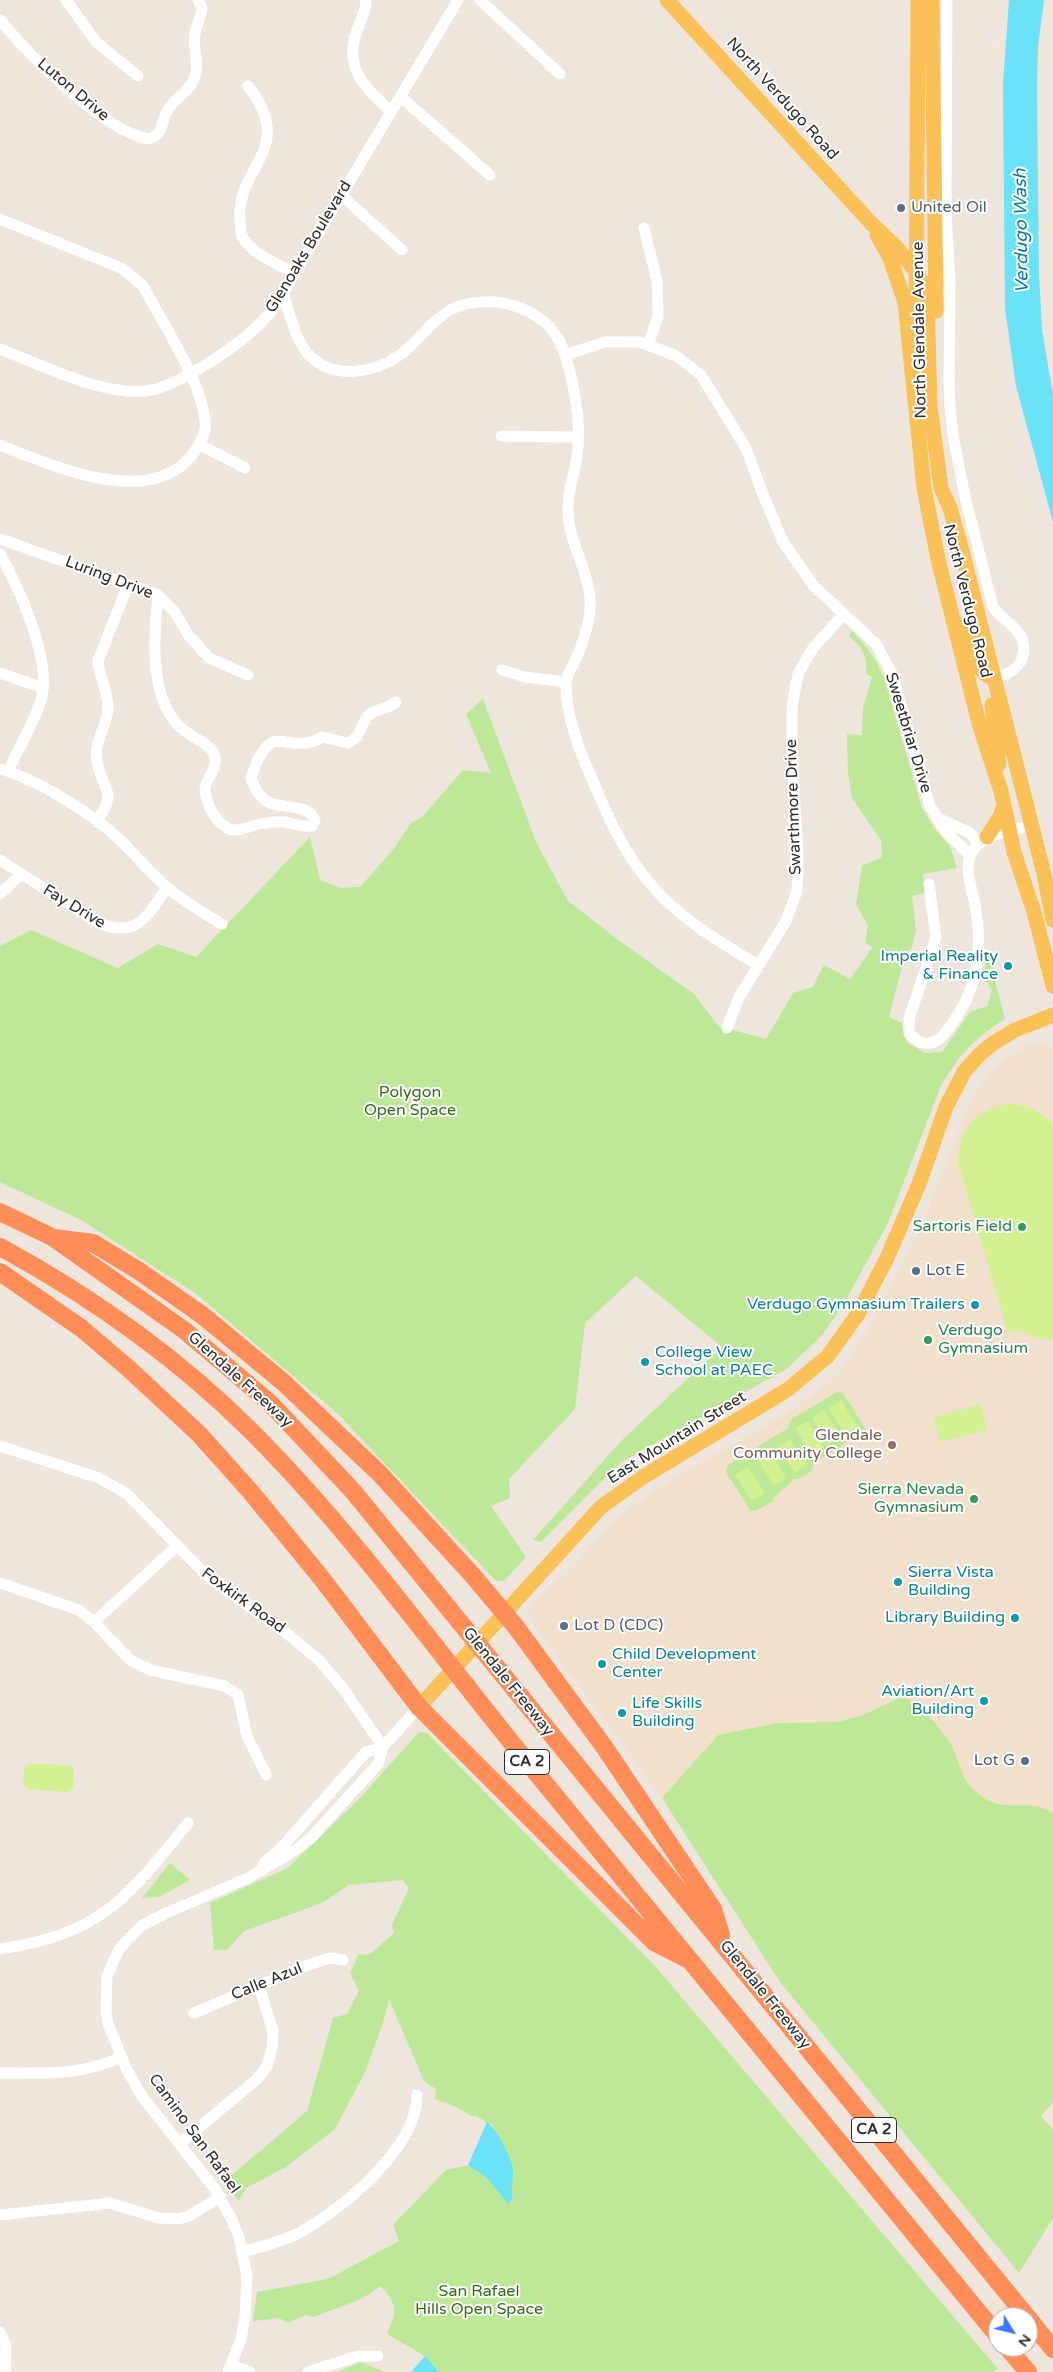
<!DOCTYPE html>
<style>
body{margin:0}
#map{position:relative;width:1053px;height:2372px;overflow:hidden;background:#eee5dd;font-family:"Varela Round",sans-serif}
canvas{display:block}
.north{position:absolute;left:988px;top:2307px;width:50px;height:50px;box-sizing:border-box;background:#fff;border:1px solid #ababab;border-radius:50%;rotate:126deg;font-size:14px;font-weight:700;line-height:20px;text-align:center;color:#2c2c2c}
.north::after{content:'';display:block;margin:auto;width:18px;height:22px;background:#3a76ff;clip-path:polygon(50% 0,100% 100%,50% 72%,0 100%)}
</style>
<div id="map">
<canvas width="1053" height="2372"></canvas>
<div class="north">N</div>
</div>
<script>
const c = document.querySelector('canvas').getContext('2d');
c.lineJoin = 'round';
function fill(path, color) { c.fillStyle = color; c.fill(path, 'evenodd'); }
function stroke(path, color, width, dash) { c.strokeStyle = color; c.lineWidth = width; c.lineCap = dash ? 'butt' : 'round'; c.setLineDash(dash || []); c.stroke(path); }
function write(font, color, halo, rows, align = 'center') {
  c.font = font + ' "Varela Round",sans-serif'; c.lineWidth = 4; c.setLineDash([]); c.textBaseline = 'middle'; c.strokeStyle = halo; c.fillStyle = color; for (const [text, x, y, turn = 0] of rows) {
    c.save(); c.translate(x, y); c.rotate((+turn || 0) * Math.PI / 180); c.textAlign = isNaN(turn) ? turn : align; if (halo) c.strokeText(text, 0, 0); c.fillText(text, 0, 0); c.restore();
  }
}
const education = new Path2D(`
 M 1042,1043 L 1053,1049 L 1053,1814 L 1044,1808 L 1005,1806 L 981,1797 L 963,1779 L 950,1744 L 945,1737 L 914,1702 L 901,1697 L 863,1715 L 838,1722 L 718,1735 L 662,1798 L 526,1613 L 549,1587 L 569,1571 L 624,1512 L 675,1478 L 788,1413 L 832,1380 L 846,1365 L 866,1333 L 921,1228 L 971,1100 L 993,1070 L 1008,1057 L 1031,1044 Z`);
const green = new Path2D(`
 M 852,631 C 867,646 876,659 884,678 L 922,808 L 935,829 L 950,846 L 957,868 L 923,874 L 925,893 L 912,896 L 916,930 L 911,949 L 906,952 L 889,1017 L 902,1023 L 906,1042 L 925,1053 L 942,1052 L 970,1012 L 987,1006 L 992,990 L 983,977 L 988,954 L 1005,1019 C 975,1038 957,1056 940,1088 L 888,1223 L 843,1305 L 822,1335 L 788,1368 L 620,1463 L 541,1542 L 533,1540 L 623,1439 L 722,1347 L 636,1276 L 585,1323 L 575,1409 L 509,1479 L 510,1498 L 491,1506 L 526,1557 L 504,1581 L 496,1581 L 338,1414 L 195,1293 L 81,1220 L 0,1182 L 0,946 L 31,930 L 118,968 L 158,944 L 196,957 L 310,837 L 320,880 L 341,888 L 360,887 L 392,851 L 411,823 L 422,817 L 463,770 L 491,773 L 466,714 L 483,699 L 536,842 L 568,901 L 621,942 L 694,994 L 718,1026 L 766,1039 L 793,993 L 813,987 L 824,965 L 850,979 L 873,947 L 865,943 L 868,925 L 856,905 L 862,866 L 882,857 L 881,840 L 852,798 L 848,773 L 847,734 L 862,735 L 863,707 L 872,677 L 866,674 C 868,656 862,647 849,636 Z
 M 837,1392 L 843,1393 L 866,1430 L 814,1463 L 812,1471 L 798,1479 L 793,1479 C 789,1489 776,1490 773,1501 L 755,1511 L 750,1510 L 726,1472 L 728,1465 L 788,1428 L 790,1420 Z
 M 901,1697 C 917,1701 943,1730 951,1744 C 960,1761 960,1778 975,1791 C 1003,1818 1032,1795 1053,1814 L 1053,2102 L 1041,2116 L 1053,2130 L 1053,2218 L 1019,2273 L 780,1982 L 662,1798 L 718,1735 L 778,1723 L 838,1722 L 863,1715 Z
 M 419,1732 L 427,1733 L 655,1966 L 998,2369 L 994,2372 L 439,2372 L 425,2356 L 387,2334 C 397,2310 398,2306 381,2286 L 361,2299 L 314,2317 L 306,2315 L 288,2323 L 279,2318 L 253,2321 L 257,2292 L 328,2279 L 399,2241 L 393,2225 L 446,2170 L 468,2165 L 487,2178 L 508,2204 L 513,2198 L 511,2187 L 513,2171 L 504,2147 L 492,2125 L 476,2116 L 472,2116 L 454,2106 L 435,2099 L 436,2089 L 424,2081 L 389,1999 L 382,2026 L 365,2072 L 335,2129 L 286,2167 L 246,2188 L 238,2201 L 226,2180 L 307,2111 L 333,2018 L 347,2014 L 359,1991 L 350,1973 L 358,1955 L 370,1954 L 394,1933 L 392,1925 L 409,1888 L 403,1880 L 349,1885 L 322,1903 L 244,1931 L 227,1950 L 214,1950 L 210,1903 L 288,1868 L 360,1798 Z
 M 170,1863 L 190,1880 L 159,1897 L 142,1898 Z
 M 360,2362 L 385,2372 L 338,2372 Z`);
const pitch = new Path2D(`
 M 1008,1104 C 1026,1104 1041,1111 1053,1125 L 1053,1340 L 1037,1338 L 1019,1330 L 1008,1333 L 958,1162 C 959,1129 975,1110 1008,1104 Z
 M 841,1400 L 857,1426 L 845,1434 L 828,1408 Z
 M 981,1404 L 987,1430 L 940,1442 L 934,1417 Z
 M 824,1410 L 841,1436 L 829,1444 L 812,1418 Z
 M 808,1421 L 824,1447 L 812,1455 L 795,1428 Z
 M 790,1439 L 807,1465 L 794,1473 L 778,1447 Z
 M 770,1451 L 786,1478 L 774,1486 L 757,1459 Z
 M 748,1467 L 765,1493 L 752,1501 L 735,1475 Z
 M 29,1764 L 70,1765 L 74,1770 L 73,1788 L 68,1792 L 27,1789 L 23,1785 L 24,1767 Z`);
const water = new Path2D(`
 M 1009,0 L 1044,0 L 1038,47 L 1037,86 L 1039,273 L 1042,330 L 1053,395 L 1053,522 L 1016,386 L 1005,308 L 1003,84 Z
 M 487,2122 C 497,2129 512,2159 513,2170 C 514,2180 510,2187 513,2198 L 508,2204 L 487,2178 L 468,2165 Z
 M 425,2356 L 439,2372 L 411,2372 Z`);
const minor = new Path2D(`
 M 66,0 L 96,42 L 138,76
 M 366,0 C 366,13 360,21 356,33 C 344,71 367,88 391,112
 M 480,0 L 560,74
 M 947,0 L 946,212 L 950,282 L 949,378 L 950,406 L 953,435 L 965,497 L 993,607 C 1001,618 1010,622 1018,632 C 1028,645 1025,662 1012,671 C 1007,675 999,676 993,678
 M 0,20 C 31,57 101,129 148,139 C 163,135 161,125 166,113 C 172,101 185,94 192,84 C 202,67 192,52 195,34 C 196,25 201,18 202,8 L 198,0
 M 248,86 C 298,150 235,166 240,221 C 241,225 240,232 242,236 C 251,254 278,264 294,273
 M 401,97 L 490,175
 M 341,195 L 402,250
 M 0,219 L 123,269 L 143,286 C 162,322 202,382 205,421 C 207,433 200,445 192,455 C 149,510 51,465 0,445
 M 644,228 L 657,281 L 658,316 L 648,345
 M 283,293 C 290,313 295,342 311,357 C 337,380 373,373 400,355 C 419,342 431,320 452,309 C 471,300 496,300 515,306 C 531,311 548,322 557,337 C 571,359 581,421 578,447 C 577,466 569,485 568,505 C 566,538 587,565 590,598 C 592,616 584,638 578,655 C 574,664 566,675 566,685 C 566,716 579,749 591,777 C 607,814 622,850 648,881 C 677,917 718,941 758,965
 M 0,349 C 43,365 110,401 156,389 C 174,384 191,373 207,364 C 232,348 256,331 274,308 L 458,0
 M 565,355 L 605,342 L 639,342 L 675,355 L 701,375 L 746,448 L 762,492 L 783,542 L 814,586 L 876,644 L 892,674 L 930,806 L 946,832 L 970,855
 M 501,436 L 578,437
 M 200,445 L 245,468
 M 0,539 L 158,595 L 174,611 L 189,636 L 209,658 L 248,675
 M 0,554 C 19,588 53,662 41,700 C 33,725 19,748 8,771
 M 158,595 C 154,634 149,693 177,724 C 186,735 202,739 211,749 C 221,760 211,773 206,784 C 201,798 218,828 233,830 C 240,831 251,826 259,824 C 267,823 278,821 285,822 C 295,824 302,827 312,826 L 315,821 C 309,802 280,810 266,801 C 258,795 254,787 251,778 C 272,713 286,759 322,737 L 348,743 C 363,736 360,722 370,714 C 378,708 389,709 396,702
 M 502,670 L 525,677 L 566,682
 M 0,673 L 43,688
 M 0,769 C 31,776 85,810 110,831 C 131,848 147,871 168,888 C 185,902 203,913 222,924
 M 938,818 L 970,833 L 979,843
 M 97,821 C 119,788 102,793 97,761 C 93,742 107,727 108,709 C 109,692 99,678 98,661 L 128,585
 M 0,860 L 93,920 C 134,941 146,919 167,887
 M 929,884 L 936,938 L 909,1019 L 909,1033 C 917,1043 926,1047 938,1040 C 946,1035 952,1023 957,1016 C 979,983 982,943 975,905 C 973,891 964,870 970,856 C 980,834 1001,834 1021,828
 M 0,894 L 21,874
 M 727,1028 L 739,997 L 786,921 L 797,891 L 798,856 L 792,757 L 792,707 L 798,674 L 813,648 L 843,615
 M 0,1446 L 99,1478 L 127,1494 L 208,1577 L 285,1632 L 319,1660 L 345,1691 L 383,1747
 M 0,1583 L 79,1610 L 94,1622 L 130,1660 L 150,1670 L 225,1686 L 238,1695 L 247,1736 L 266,1775
 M 94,1622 L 177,1546
 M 263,1864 L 284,1845 L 366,1752 L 383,1747 L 419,1707
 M 0,1949 C 102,1934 127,1898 188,1823
 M 194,2013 L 305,1966 L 330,1958 L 343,1960
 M 0,2073 C 45,2073 79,2076 122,2057
 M 179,2144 L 256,2080 L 267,2066 L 272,2048 L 273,2031 L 259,1986
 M 0,2215 L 110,2203 L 159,2218 L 178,2219 L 187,2217 L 221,2197
 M 242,2252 C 260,2247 281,2242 297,2234 C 340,2211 417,2149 417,2095
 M 0,2332 L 6,2346 L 5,2372
 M 232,2365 L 250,2372
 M 228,2372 L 241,2339 L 245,2317 L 247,2276 L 239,2237 L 233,2222 L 215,2189 L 141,2095 L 126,2068 L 108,2024 L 106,2011 L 107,1976 L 119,1949 L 141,1926 L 164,1914 L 248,1878 L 291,1853 L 309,1840 L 378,1764 L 383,1747
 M 308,2372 L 358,2356 L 378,2356`);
const major = new Path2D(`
 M 667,0 L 870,222 L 898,249 L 918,274 L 927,295 L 930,406 L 941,488 L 950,508 L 960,543 L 1044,874 L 1053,920
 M 932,0 L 936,311
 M 877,235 L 890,258 L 905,302 L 924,488 L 938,559 L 980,727 L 1001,791 L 1014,852 L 1034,912 L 1053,986
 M 916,333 L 918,0
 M 953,621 C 958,625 966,629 969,634 C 979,652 969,669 993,678
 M 992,705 L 999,764
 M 987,837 L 1001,815 L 1004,805
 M 419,1707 L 601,1507 L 643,1477 L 787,1390 L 827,1357 L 858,1314 L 887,1258 L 919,1184 L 946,1107 L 964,1072 L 979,1055 L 992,1044 L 1015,1030 L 1053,1015`);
const highway = new Path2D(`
 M 0,1212 L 52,1237 L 184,1330 L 269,1402 L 352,1490 L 1027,2317
 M 54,1238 L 93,1243 L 139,1271 L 202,1315 L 283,1382 L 380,1474 L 474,1577 L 516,1627 L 605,1748 L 713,1909 L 721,1935
 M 0,1247 C 92,1297 178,1358 252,1432 C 354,1534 438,1653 529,1764 C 686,1954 841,2146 998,2336
 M 0,1272 L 81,1328 L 128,1368 L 199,1434 L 250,1491 L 323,1580 L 419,1707 L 654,1942 L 689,1960
 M 1028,2318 L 1053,2349
 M 1007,2347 L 1028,2372`);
const markers = [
 [901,208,5,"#5c6f8a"],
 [1008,966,5,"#0f9aa8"],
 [1022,1227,5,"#2e9e5b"],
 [916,1271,5,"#5c6f8a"],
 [975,1305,5,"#0f9aa8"],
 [928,1340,5,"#2e9e5b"],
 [645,1362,5,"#0f9aa8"],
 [892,1445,5,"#8d6e63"],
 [974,1499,5,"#2e9e5b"],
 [898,1582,5,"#0f9aa8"],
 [1015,1618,5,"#0f9aa8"],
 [564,1626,5,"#5c6f8a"],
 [602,1664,5,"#0f9aa8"],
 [984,1701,5,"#0f9aa8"],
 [622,1713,5,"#0f9aa8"],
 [1025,1761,5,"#5c6f8a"]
];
const shields = [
 [527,1762,45],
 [874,2130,45]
];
const shieldNames = [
 ["CA 2",527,1762],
 ["CA 2",874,2130]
];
const streetNames = [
 ["Luton Drive",73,90,40],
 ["North Verdugo Road",782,99,48],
 ["Glenoaks Boulevard",309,247,-59],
 ["North Glendale Avenue",920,330,-91],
 ["Luring Drive",109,578,21],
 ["North Verdugo Road",967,601,76],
 ["Sweetbriar Drive",908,733,73],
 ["Swarthmore Drive",794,807,-92],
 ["Fay Drive",74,907,31],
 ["Glendale Freeway",240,1380,42],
 ["East Mountain Street",677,1438,-32],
 ["Foxkirk Road",243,1601,36],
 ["Glendale Freeway",508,1682,51],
 ["Calle Azul",267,1982,-22],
 ["Glendale Freeway",765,1995,51],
 ["Camino San Rafael",194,2134,54]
];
const serviceNames = [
 ["United Oil",911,208],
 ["Lot E",926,1271],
 ["Lot D (CDC)",574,1626],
 ["Lot G",1015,1761,"right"]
];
const cultureNames = [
 ["Imperial Reality",998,957],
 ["& Finance",998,975],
 ["Verdugo Gymnasium Trailers",965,1305],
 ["College View",655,1353,"left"],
 ["School at PAEC",655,1371,"left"],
 ["Sierra Vista",908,1573,"left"],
 ["Building",908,1591,"left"],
 ["Library Building",1005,1618],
 ["Child Development",612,1655,"left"],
 ["Center",612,1673,"left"],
 ["Aviation/Art",974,1692],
 ["Building",974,1710],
 ["Life Skills",632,1704,"left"],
 ["Building",632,1722,"left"]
];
const parkNames = [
 ["Polygon",410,1093],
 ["Open Space",410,1111],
 ["San Rafael",479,2292],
 ["Hills Open Space",479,2310]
];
const leisureNames = [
 ["Sartoris Field",1012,1227],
 ["Verdugo",938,1331,"left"],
 ["Gymnasium",938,1349,"left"],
 ["Sierra Nevada",964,1490],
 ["Gymnasium",964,1508]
];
const educationNames = [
 ["Glendale",882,1436],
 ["Community College",882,1454]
];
const waterNames = [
 ["Verdugo Wash",1022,231,-91]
];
fill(education, '#f1e1cc');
fill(green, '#bce897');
fill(pitch, '#d3f092');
fill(water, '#6be2f6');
stroke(minor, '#fff', 11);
stroke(major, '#f9c157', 15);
stroke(highway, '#ff8d58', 18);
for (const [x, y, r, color] of markers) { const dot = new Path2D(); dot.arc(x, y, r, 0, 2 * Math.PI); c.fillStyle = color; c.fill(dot); stroke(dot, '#fff', 2); }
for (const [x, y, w] of shields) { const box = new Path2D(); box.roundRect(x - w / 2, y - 12.5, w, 25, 4); c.fillStyle = '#fff'; c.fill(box); stroke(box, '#2c2c2c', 1); }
write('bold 15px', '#2c2c2c', null, shieldNames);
write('16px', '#2c2c2c', '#fff', streetNames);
write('16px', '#4e5e75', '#fff', serviceNames, 'left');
write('16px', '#0d838f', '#fff', cultureNames, 'right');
write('16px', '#336f16', '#fff', parkNames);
write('16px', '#27864d', '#fff', leisureNames, 'right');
write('16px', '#785e54', '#fff', educationNames, 'right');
write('italic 18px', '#067ca0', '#fff', waterNames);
</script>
